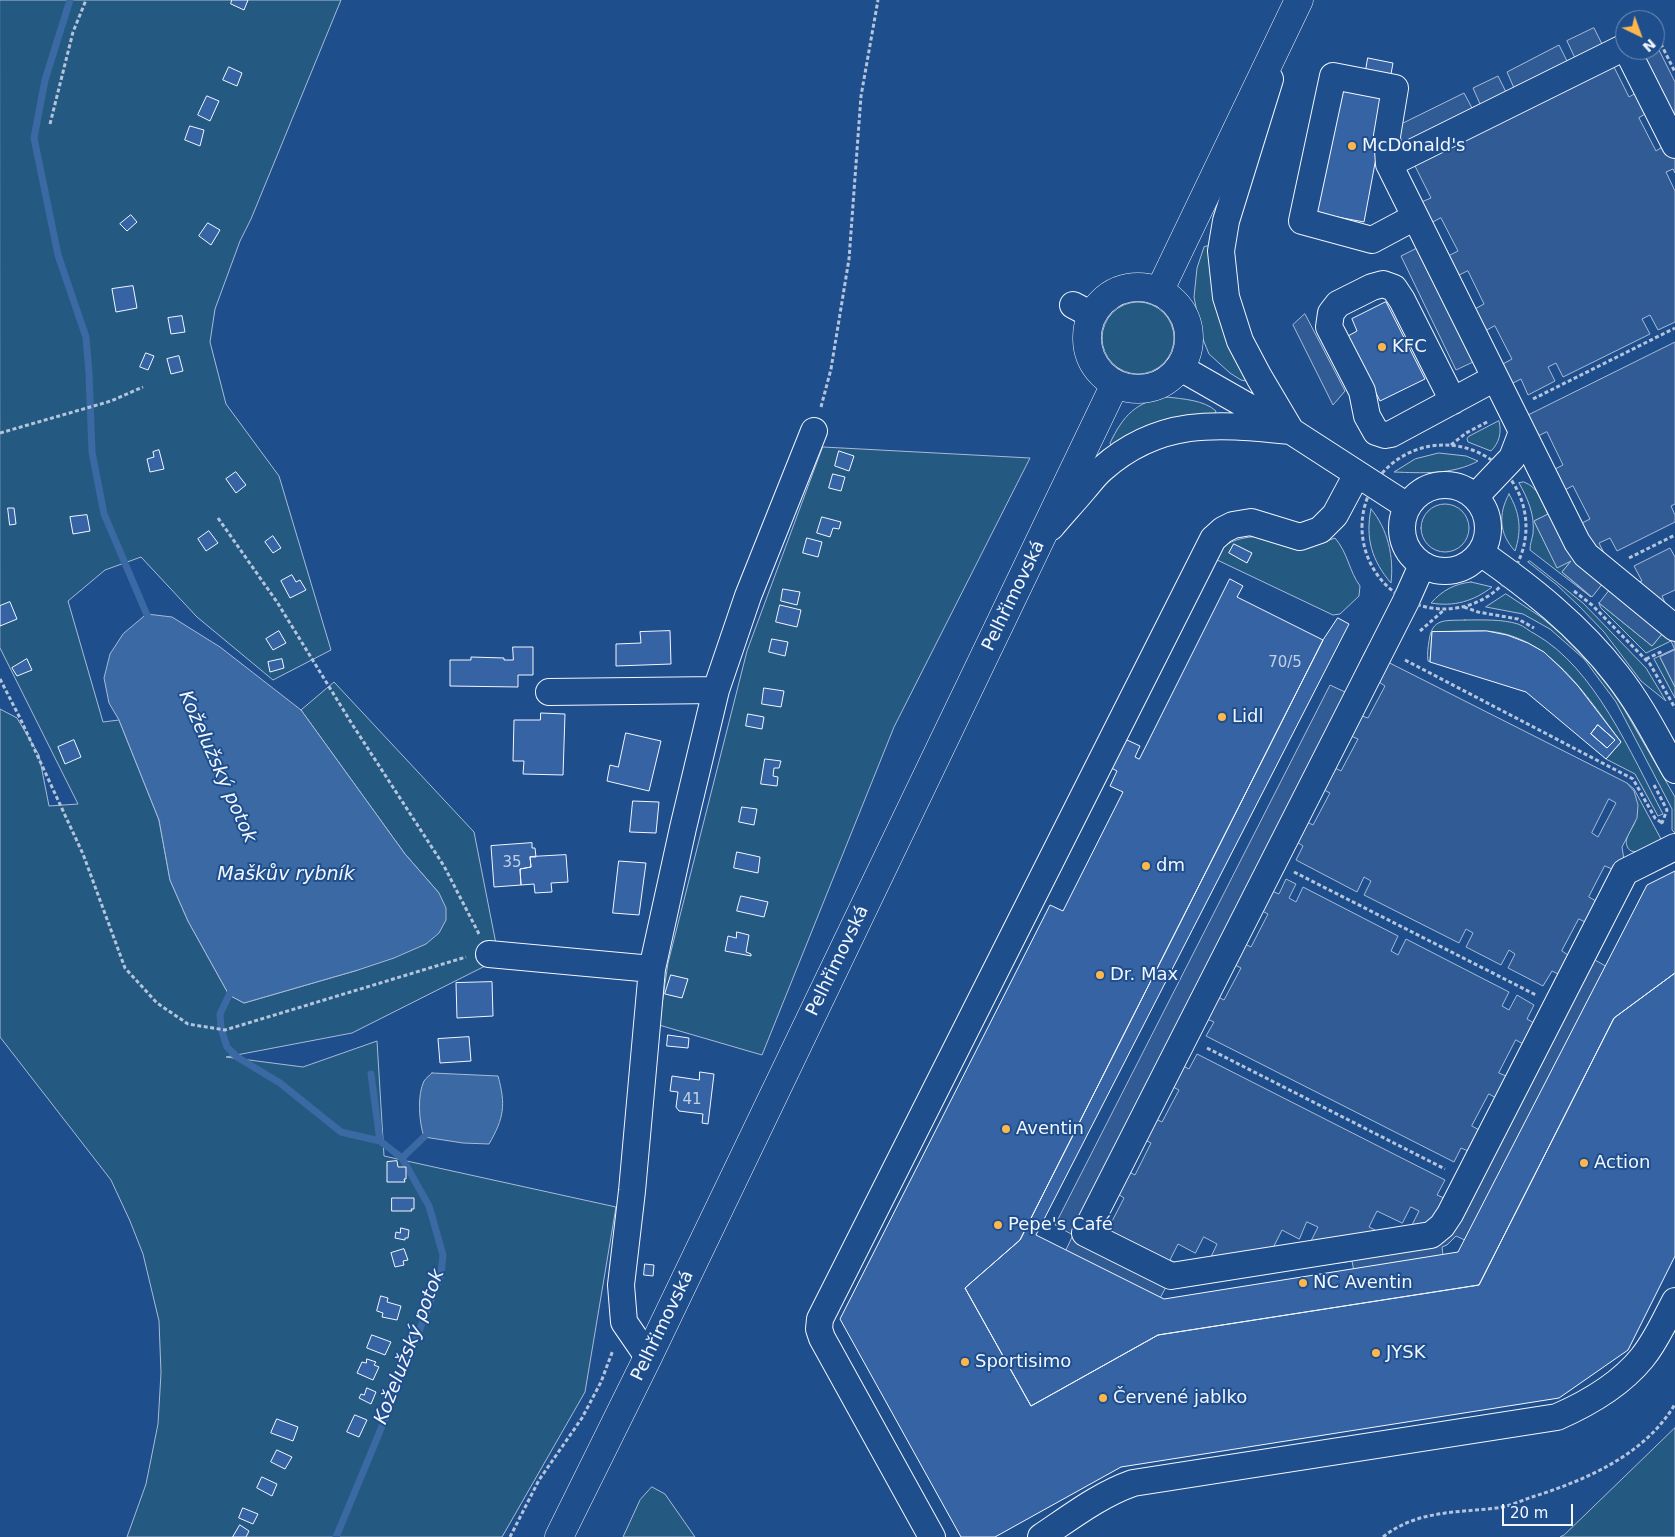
<!DOCTYPE html>
<meta charset="utf-8">
<style>
body{margin:0}
#map{position:relative;width:1675px;height:1537px;overflow:hidden;background:#1f4e8c;font-family:"DejaVu Sans",sans-serif}
canvas{display:block}
.north{position:absolute;left:1615px;top:10px;width:50px;height:50px;box-sizing:border-box;background:#1f4e8c;border:1px solid #7391ba;border-radius:50%;rotate:138deg;font-size:14px;font-weight:700;line-height:20px;text-align:center;color:#f2f6ff}
.north::after{content:'';display:block;margin:auto;width:18px;height:22px;background:#ffb74d;clip-path:polygon(50% 0,100% 100%,50% 72%,0 100%)}
.scale{position:absolute;left:1502px;top:1504px;width:71px;height:22px;box-sizing:border-box;border:2px solid #f2f6ff;border-top:0;padding-left:6px;font-size:15px;line-height:18px;white-space:nowrap;color:#f2f6ff;-webkit-text-stroke:4px #1f4e8c;paint-order:stroke}
</style>
<div id="map">
<canvas width="1675" height="1537"></canvas>
<div class="north">N</div>
<div class="scale">20 m</div>
</div>
<script>
const c = document.querySelector('canvas').getContext('2d');
c.lineJoin = 'round';
function fill(path, color) { c.fillStyle = color; c.fill(path, 'evenodd'); }
function stroke(path, color, width, dash) { c.strokeStyle = color; c.lineWidth = width; c.lineCap = dash ? 'butt' : 'round'; c.setLineDash(dash || []); c.stroke(path); }
function write(font, color, halo, rows, align = 'center') {
  c.font = font + ' "DejaVu Sans",sans-serif'; c.lineWidth = 4; c.setLineDash([]); c.textBaseline = 'middle'; c.strokeStyle = halo; c.fillStyle = color; for (const [text, x, y, turn = 0] of rows) {
    c.save(); c.translate(x, y); c.rotate((+turn || 0) * Math.PI / 180); c.textAlign = isNaN(turn) ? turn : align; if (halo) c.strokeText(text, 0, 0); c.fillText(text, 0, 0); c.restore();
  }
}
const green = new Path2D(`
 M 0,0 L 341,0 L 251,219 L 240,241 L 215,309 L 210,342 L 226,404 L 279,476 L 331,650 L 273,680 L 197,617 L 141,557 L 105,570 L 68,601 L 103,722 L 119,720 L 159,820 L 170,880 L 188,921 L 229,995 L 244,1003 L 358,970 L 439,893 L 405,854 L 301,710 L 334,682 L 474,832 L 499,959 L 352,1033 L 226,1057 L 303,1067 L 377,1041 L 384,1156 L 616,1207 L 585,1392 L 502,1537 L 127,1537 L 146,1484 L 158,1424 L 161,1373 L 159,1321 L 143,1254 L 130,1221 L 111,1180 L 0,1037 L 0,709 L 17,718 L 39,755 L 49,806 L 78,804 L 0,648 Z
 M 1209,246 L 1248,379 L 1246,381 L 1241,380 L 1230,373 L 1209,354 L 1202,337 L 1194,297 L 1197,268 L 1204,247 Z
 M1102 338a36 36 0 1 1 72 0a36 36 0 1 1-72 0Z
 M 1167,397 C 1183,399 1204,400 1216,411 L 1215,414 L 1113,447 L 1111,446 L 1110,443 C 1123,416 1136,401 1167,397 Z
 M 1499,421 C 1502,433 1499,443 1491,451 L 1468,442 L 1467,439 L 1468,437 Z
 M 823,447 L 1030,458 L 894,727 L 762,1055 L 659,1025 L 668,963 L 747,651 Z
 M 1439,453 L 1466,456 L 1478,461 C 1453,475 1421,473 1394,472 L 1415,459 Z
 M 1524,482 C 1538,487 1542,501 1549,514 L 1534,521 L 1557,567 L 1572,560 L 1562,572 L 1591,597 L 1530,550 C 1530,544 1532,539 1533,534 C 1535,515 1528,499 1519,483 Z
 M 1509,494 C 1520,513 1522,530 1515,551 C 1499,534 1498,514 1509,494 Z
 M1421 528a24 24 0 1 1 48 0a24 24 0 1 1-48 0Z
 M 1371,509 C 1388,529 1394,557 1391,583 C 1372,561 1365,538 1371,509 Z
 M 1263,536 L 1310,547 L 1335,538 C 1348,553 1349,571 1360,586 L 1359,596 L 1340,614 L 1333,615 L 1213,558 C 1225,540 1242,537 1263,536 Z
 M 1530,561 L 1583,603 L 1646,668 L 1666,701 L 1641,681 L 1604,632 L 1580,607 L 1557,585 L 1528,562 Z
 M 1471,582 L 1492,587 C 1474,601 1454,607 1431,603 C 1443,590 1454,584 1471,582 Z
 M 1506,594 L 1541,617 L 1560,633 L 1592,666 L 1611,690 L 1624,709 L 1675,797 L 1675,833 L 1672,830 L 1672,809 L 1616,702 L 1584,659 L 1550,629 L 1523,614 L 1486,607 Z
 M 1599,603 L 1652,646 L 1662,634 L 1671,641 L 1646,653 L 1601,608 Z
 M 1465,620 C 1482,620 1502,619 1518,624 C 1524,626 1529,631 1535,634 C 1595,668 1631,754 1663,814 L 1658,816 L 1635,774 L 1606,759 L 1621,742 C 1586,696 1550,635 1486,631 C 1468,630 1450,632 1432,632 L 1430,662 L 1428,661 C 1427,654 1428,647 1429,641 C 1432,617 1446,621 1465,620 Z
 M 1675,649 L 1675,650 L 1660,657 L 1675,687 L 1675,698 L 1654,659 Z
 M 1627,783 L 1634,789 L 1661,839 C 1653,844 1632,860 1627,846 C 1626,844 1626,841 1627,838 C 1629,831 1636,824 1636,817 C 1637,804 1634,792 1627,783 Z
 M 1675,1428 L 1675,1537 L 1560,1537 L 1564,1535 Z
 M 652,1487 L 665,1494 L 695,1537 L 623,1537 L 640,1500 Z`);
const parking = new Path2D(`
 M 1594,28 L 1602,44 L 1625,33 L 1625,50 L 1655,50 L 1655,42 L 1675,82 L 1675,173 L 1673,169 L 1666,172 L 1675,191 L 1675,322 L 1658,330 L 1650,315 L 1642,319 L 1650,334 L 1563,377 L 1556,363 L 1548,367 L 1555,381 L 1528,395 L 1521,379 L 1511,384 L 1526,416 L 1675,342 L 1675,504 L 1671,506 L 1675,515 L 1675,522 L 1617,551 L 1610,538 L 1599,543 L 1605,555 L 1638,582 L 1642,581 L 1634,566 L 1670,548 L 1675,557 L 1675,590 L 1662,596 L 1667,607 L 1675,613 L 1675,650 L 1671,641 L 1662,634 L 1652,646 L 1599,603 L 1610,589 L 1603,583 L 1592,597 L 1562,572 L 1571,561 L 1557,568 L 1534,521 L 1548,514 L 1473,362 L 1456,370 L 1401,256 L 1417,248 L 1373,159 L 1403,144 L 1395,127 L 1464,93 L 1472,108 L 1480,104 L 1473,88 L 1498,76 L 1506,92 L 1514,88 L 1507,72 L 1559,45 L 1567,61 L 1575,58 L 1567,41 ZM 1620,61 L 1636,93 L 1629,97 L 1613,65 ZM 1646,114 L 1662,147 L 1656,151 L 1639,118 ZM 1414,164 L 1431,198 L 1419,203 L 1403,170 ZM 1441,218 L 1458,251 L 1446,257 L 1430,224 ZM 1468,271 L 1484,304 L 1473,310 L 1456,277 ZM 1495,326 L 1512,359 L 1501,365 L 1484,332 ZM 1547,432 L 1563,465 L 1553,470 L 1537,437 ZM 1573,486 L 1590,519 L 1580,524 L 1564,491 Z
 M 1305,314 L 1345,391 L 1333,405 L 1293,325 Z
 M 1675,650 L 1675,687 L 1660,657 Z
 M 1366,651 L 1627,783 L 1634,791 L 1638,805 L 1637,818 L 1622,847 L 1629,892 L 1595,960 L 1609,968 L 1469,1242 L 1456,1236 L 1447,1245 L 1442,1247 L 1444,1264 L 1355,1277 L 1352,1261 L 1166,1287 L 1158,1302 L 1064,1254 L 1073,1235 L 1055,1225 L 1330,685 L 1345,692 ZM 1379,682 L 1385,686 L 1368,718 L 1362,716 ZM 1351,736 L 1358,739 L 1341,771 L 1335,768 ZM 1324,790 L 1330,793 L 1313,825 L 1307,822 ZM 1609,799 L 1616,803 L 1598,837 L 1592,833 ZM 1297,842 L 1303,846 L 1296,860 L 1357,892 L 1364,877 L 1371,881 L 1364,895 L 1459,943 L 1466,929 L 1473,933 L 1466,947 L 1501,965 L 1509,950 L 1515,954 L 1508,968 L 1543,986 L 1552,971 L 1558,974 L 1534,1023 L 1527,1019 L 1534,1005 L 1517,995 L 1509,1010 L 1502,1006 L 1509,992 L 1406,939 L 1398,955 L 1391,951 L 1398,936 L 1303,887 L 1296,902 L 1289,898 L 1296,884 L 1286,879 L 1279,894 L 1272,891 ZM 1605,866 L 1612,869 L 1596,901 L 1589,897 ZM 1262,911 L 1268,914 L 1251,947 L 1245,944 ZM 1579,919 L 1585,922 L 1568,955 L 1562,951 ZM 1235,965 L 1241,968 L 1224,1000 L 1218,997 ZM 1207,1019 L 1214,1022 L 1206,1036 L 1454,1162 L 1461,1148 L 1468,1151 L 1444,1198 L 1437,1195 L 1445,1180 L 1197,1054 L 1189,1069 L 1183,1066 ZM 1516,1040 L 1523,1044 L 1506,1076 L 1499,1073 ZM 1173,1087 L 1179,1090 L 1162,1122 L 1156,1119 ZM 1489,1094 L 1496,1098 L 1479,1130 L 1472,1126 ZM 1145,1140 L 1151,1143 L 1135,1175 L 1129,1172 ZM 1118,1194 L 1124,1198 L 1108,1229 L 1102,1226 ZM 1411,1207 L 1419,1211 L 1411,1227 L 1379,1232 L 1369,1227 L 1377,1211 L 1402,1223 ZM 1307,1222 L 1318,1227 L 1310,1243 L 1279,1248 L 1274,1246 L 1282,1230 L 1299,1239 ZM 1204,1237 L 1217,1244 L 1210,1259 L 1176,1263 L 1170,1260 L 1178,1244 L 1195,1253 Z`);
const water = new Path2D(`
 M 147,614 L 172,617 L 220,647 L 301,710 L 405,854 L 439,893 L 446,908 L 446,920 L 439,933 L 426,944 L 394,958 L 358,970 L 244,1003 L 229,995 L 188,921 L 170,880 L 159,820 L 119,720 L 109,703 L 104,678 L 110,654 L 123,634 Z
 M 432,1073 L 498,1076 C 506,1105 504,1118 489,1144 L 463,1143 L 424,1137 C 419,1122 417,1095 424,1081 C 426,1078 430,1075 432,1073 Z`);
const stream = new Path2D(`
 M 70,0 L 45,80 L 34,138 L 58,255 L 86,337 L 89,374 L 92,452 L 104,514 L 150,622
 M 232,989 L 220,1014 L 221,1028 L 227,1047 L 237,1057 L 280,1083 L 341,1132 L 380,1141 L 402,1158 L 429,1206 L 443,1255 L 441,1275 L 378,1436 L 336,1537
 M 371,1074 L 380,1141
 M 402,1158 L 424,1137`);
const building = new Path2D(`
 M 232,0 L 248,0 L 244,10 L 231,4 Z
 M 1368,58 L 1393,63 L 1391,74 L 1366,70 Z
 M 229,67 L 242,73 L 237,86 L 223,80 Z
 M 1339,90 L 1387,99 L 1364,222 L 1316,213 Z
 M 207,96 L 219,101 L 210,121 L 198,115 Z
 M 190,126 L 204,130 L 200,146 L 185,140 Z
 M 131,215 L 137,222 L 127,231 L 120,224 Z
 M 208,223 L 220,230 L 211,245 L 199,236 Z
 M 133,286 L 137,308 L 116,312 L 112,289 Z
 M 1386,302 L 1425,379 L 1380,401 L 1348,336 L 1357,331 L 1352,319 Z
 M 182,316 L 185,332 L 171,334 L 168,318 Z
 M 146,353 L 154,356 L 148,370 L 140,367 Z
 M 179,356 L 183,371 L 171,374 L 167,359 Z
 M 159,450 L 164,469 L 150,472 L 147,459 L 154,457 L 153,452 Z
 M 839,451 L 854,456 L 849,471 L 835,466 Z
 M 236,472 L 246,485 L 236,493 L 226,479 Z
 M 833,474 L 845,477 L 841,491 L 829,488 Z
 M 8,508 L 14,508 L 16,524 L 10,525 Z
 M 87,515 L 90,531 L 73,534 L 70,517 Z
 M 822,517 L 841,522 L 839,529 L 833,528 L 830,537 L 817,533 Z
 M 209,531 L 218,543 L 206,551 L 198,539 Z
 M 273,536 L 281,548 L 273,553 L 265,542 Z
 M 807,538 L 822,542 L 818,557 L 803,553 Z
 M 1234,544 L 1252,553 L 1247,563 L 1229,553 Z
 M 292,575 L 296,582 L 300,580 L 306,590 L 290,598 L 281,581 Z
 M 1230,579 L 1243,586 L 1237,597 L 1323,640 L 1020,1240 L 965,1288 L 1031,1406 L 1158,1335 L 1479,1285 L 1614,1018 L 1675,973 L 1675,1256 L 1628,1350 L 1559,1398 L 1121,1467 L 995,1537 L 961,1537 L 840,1319 L 1050,905 L 1063,911 L 1123,792 L 1110,786 L 1117,771 L 1102,763 L 1125,739 L 1140,746 L 1135,757 L 1139,759 Z
 M 783,589 L 800,592 L 797,605 L 781,601 Z
 M 10,602 L 17,619 L 0,626 L 0,606 Z
 M 780,605 L 801,610 L 797,627 L 776,622 Z
 M 1338,618 L 1349,624 L 1036,1235 L 1164,1299 L 1458,1252 L 1647,885 L 1675,871 L 1675,973 L 1614,1018 L 1479,1285 L 1158,1335 L 1031,1406 L 965,1288 L 1020,1240 L 1323,640 Z
 M 279,631 L 286,643 L 273,650 L 266,639 Z
 M 670,631 L 671,664 L 616,666 L 616,644 L 641,643 L 640,632 Z
 M 1487,631 L 1507,635 L 1528,643 L 1544,652 L 1562,669 L 1578,686 L 1621,742 L 1606,759 L 1526,692 L 1430,662 L 1432,632 ZM 1598,725 L 1615,740 L 1607,748 L 1591,734 Z
 M 772,639 L 788,642 L 785,656 L 769,652 Z
 M 513,647 L 533,647 L 533,675 L 518,675 L 518,687 L 450,686 L 450,660 L 471,660 L 471,657 L 504,658 L 504,660 L 513,660 Z
 M 27,659 L 32,670 L 17,676 L 12,668 Z
 M 282,659 L 284,668 L 270,672 L 268,662 Z
 M 764,688 L 784,691 L 781,707 L 762,704 Z
 M 541,713 L 565,714 L 563,775 L 523,774 L 524,761 L 513,761 L 514,720 L 540,720 Z
 M 748,714 L 764,717 L 762,729 L 746,726 Z
 M 1598,725 L 1615,740 L 1607,748 L 1591,734 Z
 M 626,733 L 661,741 L 649,791 L 607,781 L 610,765 L 618,767 Z
 M 74,740 L 81,757 L 65,764 L 58,747 Z
 M 765,759 L 781,761 L 779,768 L 774,768 L 773,776 L 778,777 L 777,786 L 761,784 Z
 M 633,801 L 659,802 L 656,833 L 630,832 Z
 M 742,807 L 757,809 L 754,825 L 739,822 Z
 M 532,843 L 532,848 L 535,848 L 536,857 L 530,857 L 531,867 L 520,869 L 521,885 L 494,887 L 491,846 Z
 M 737,852 L 760,857 L 758,873 L 734,868 Z
 M 566,855 L 568,882 L 551,883 L 552,892 L 535,893 L 534,884 L 521,885 L 520,869 L 531,867 L 530,857 Z
 M 619,861 L 646,863 L 639,915 L 613,913 Z
 M 741,896 L 768,902 L 764,917 L 737,911 Z
 M 737,932 L 749,935 L 746,952 L 751,954 L 751,956 L 725,951 L 728,936 L 736,938 Z
 M 671,975 L 688,979 L 682,998 L 665,994 Z
 M 492,982 L 493,1016 L 457,1018 L 456,983 Z
 M 668,1035 L 689,1038 L 688,1048 L 667,1046 Z
 M 469,1037 L 471,1061 L 440,1063 L 438,1039 Z
 M 700,1072 L 714,1074 L 708,1124 L 702,1123 L 703,1114 L 679,1111 L 676,1107 L 678,1092 L 670,1091 L 672,1076 L 699,1080 Z
 M 397,1161 L 398,1167 L 406,1167 L 406,1179 L 404,1179 L 405,1182 L 387,1182 L 387,1162 Z
 M 392,1198 L 414,1198 L 414,1209 L 411,1209 L 412,1211 L 392,1211 Z
 M 401,1228 L 409,1230 L 408,1238 L 405,1238 L 405,1240 L 395,1238 L 396,1232 L 400,1233 Z
 M 404,1249 L 408,1260 L 403,1261 L 404,1265 L 395,1267 L 391,1253 Z
 M 645,1264 L 654,1265 L 653,1276 L 644,1275 Z
 M 381,1296 L 388,1298 L 387,1302 L 401,1306 L 397,1320 L 382,1317 L 383,1313 L 377,1311 Z
 M 372,1335 L 391,1342 L 385,1355 L 367,1348 Z
 M 367,1359 L 376,1362 L 374,1365 L 379,1367 L 373,1380 L 357,1373 L 362,1362 L 366,1363 Z
 M 367,1388 L 376,1392 L 371,1404 L 359,1398 L 361,1394 L 364,1395 Z
 M 355,1415 L 367,1420 L 359,1437 L 347,1432 Z
 M 277,1419 L 298,1427 L 293,1441 L 271,1433 Z
 M 277,1450 L 292,1457 L 285,1469 L 271,1462 Z
 M 262,1477 L 277,1484 L 272,1496 L 257,1488 Z
 M 243,1508 L 258,1514 L 253,1524 L 239,1518 Z
 M 240,1525 L 249,1531 L 246,1537 L 233,1537 Z`);
const path = new Path2D(`
 M 1655,32 L 1675,72
 M 50,124 L 73,32 L 86,0
 M 1533,399 L 1675,328
 M 821,407 L 831,369 L 849,259 L 861,96 L 878,0
 M 0,433 L 111,401 L 143,387
 M1362 527a82 82 0 1 1 164 0a82 82 0 1 1-164 0Z
 M 1451,445 L 1466,433 L 1489,421
 M 218,518 L 277,602 L 352,724 L 444,866 L 479,934
 M 1629,558 L 1675,535
 M 1574,591 L 1592,605 L 1650,664 L 1675,708
 M 1464,607 L 1478,612 L 1518,619 L 1534,628
 M 1420,631 L 1444,610
 M 1646,659 L 1663,651
 M 1405,660 L 1633,779 L 1655,818 L 1662,823
 M 0,679 L 20,718 L 83,854 L 125,968 L 157,1003 L 188,1024 L 225,1030 L 466,957
 M 1654,785 L 1667,810 L 1662,823 L 1663,825
 M 1294,872 L 1536,995
 M 1207,1048 L 1445,1169
 M 510,1537 L 539,1480 L 582,1418 L 601,1382 L 613,1350
 M 1383,1537 C 1417,1510 1456,1513 1496,1508 C 1508,1507 1520,1501 1532,1497 C 1586,1480 1645,1455 1675,1404`);
const minor = new Path2D(`
 M 1625,47 L 1389,164 L 1577,542 L 1586,555 L 1675,628
 M 1627,50 L 1675,145
 M 1270,79 L 1226,221 L 1221,251 L 1226,297 L 1240,341 L 1259,377 L 1291,431
 M 1389,164 L 1387,136 L 1395,88 L 1333,76 L 1302,221 L 1372,240 L 1415,217
 M 1073,305 L 1092,315
 M 1179,367 L 1291,431 L 1407,506
 M 1453,401 L 1402,300 L 1394,288 L 1383,284 L 1372,287 L 1338,304 L 1331,313 L 1329,327 L 1362,391 L 1367,416 L 1376,432 L 1385,435 L 1391,434 L 1495,378
 M1402 528a43 43 0 1 1 86 0a43 43 0 1 1-86 0Z
 M 1475,497 L 1512,458 L 1522,432
 M 1051,527 C 1062,514 1073,502 1084,489 C 1090,482 1095,475 1102,469 C 1161,417 1218,424 1291,431
 M 1481,553 C 1531,588 1579,626 1617,675 C 1640,704 1657,738 1675,770
 M 1422,565 L 1406,601 L 1085,1233 L 1171,1276 L 1431,1235 L 1442,1226 L 1450,1214 L 1625,872 L 1675,847
 M 549,692 L 716,690
 M 489,954 L 652,969
 M 648,1357 L 624,1322 L 621,1285 L 632,1191 L 652,969 L 683,828 L 716,690 L 748,596 L 814,431
 M 932,1537 L 822,1338 L 819,1329 L 820,1319 L 1213,539 L 1223,530 L 1233,525 L 1251,522 L 1300,537 L 1320,530 L 1335,515 L 1357,474
 M 1041,1537 C 1071,1517 1099,1495 1133,1483 L 1557,1417 C 1589,1403 1620,1385 1642,1358 C 1656,1341 1665,1320 1675,1301`);
const major = new Path2D(`
 M1087 338a51 51 0 1 1 102 0a51 51 0 1 1-102 0Z
 M 1159,292 L 1299,0
 M 559,1537 L 648,1357 L 1115,384`);
const markers = [
 [1352,146,5,"#ffb74d"],
 [1382,347,5,"#ffb74d"],
 [1222,717,5,"#ffb74d"],
 [1146,866,5,"#ffb74d"],
 [1100,975,5,"#ffb74d"],
 [1006,1129,5,"#ffb74d"],
 [1584,1163,5,"#ffb74d"],
 [998,1225,5,"#ffb74d"],
 [1303,1283,5,"#ffb74d"],
 [1376,1353,5,"#ffb74d"],
 [965,1362,5,"#ffb74d"],
 [1103,1398,5,"#ffb74d"]
];
const numberNames = [
 ["70/5",1285,663],
 ["35",512,863],
 ["41",692,1100]
];
const poiNames = [
 ["McDonald's",1362,146],
 ["KFC",1392,347],
 ["Lidl",1232,717],
 ["dm",1156,866],
 ["Dr. Max",1110,975],
 ["Aventin",1016,1129],
 ["Action",1594,1163],
 ["Pepe's Café",1008,1225],
 ["NC Aventin",1313,1283],
 ["JYSK",1386,1353],
 ["Sportisimo",975,1362],
 ["Červené jablko",1113,1398]
];
const streetNames = [
 ["Pelhřimovská",1014,596,-64],
 ["Pelhřimovská",838,961,-64],
 ["Pelhřimovská",663,1326,-64]
];
const waterNames = [
 ["Koželužský potok",217,767,66],
 ["Maškův rybník",286,875],
 ["Koželužský potok",410,1347,-69]
];
fill(green, '#245a82');
stroke(green, '#a8bbd7', 1);
fill(parking, '#305b95');
stroke(parking, '#a8bbd7', 1);
fill(water, '#3b69a3');
stroke(water, '#a8bbd7', 1);
stroke(stream, '#3b69a3', 7);
fill(building, '#3563a3');
stroke(building, '#f2f6ff', 1);
stroke(minor, '#f2f6ff', 28);
stroke(major, '#f2f6ff', 29);
stroke(path, '#b3c4dc', 3, [4, 2.5]);
stroke(minor, '#1f4e8c', 26);
stroke(major, '#1f4e8c', 28);
for (const [x, y, r, color] of markers) { const dot = new Path2D(); dot.arc(x, y, r, 0, 2 * Math.PI); c.fillStyle = color; c.fill(dot); stroke(dot, '#1f4e8c', 2); }
write('15px', '#c3d1e8', null, numberNames);
write('18px', '#f2f6ff', '#1f4e8c', poiNames, 'left');
write('18px', '#f2f6ff', '#1f4e8c', streetNames);
write('italic 19px', '#f2f6ff', '#1f4e8c', waterNames);
</script>
